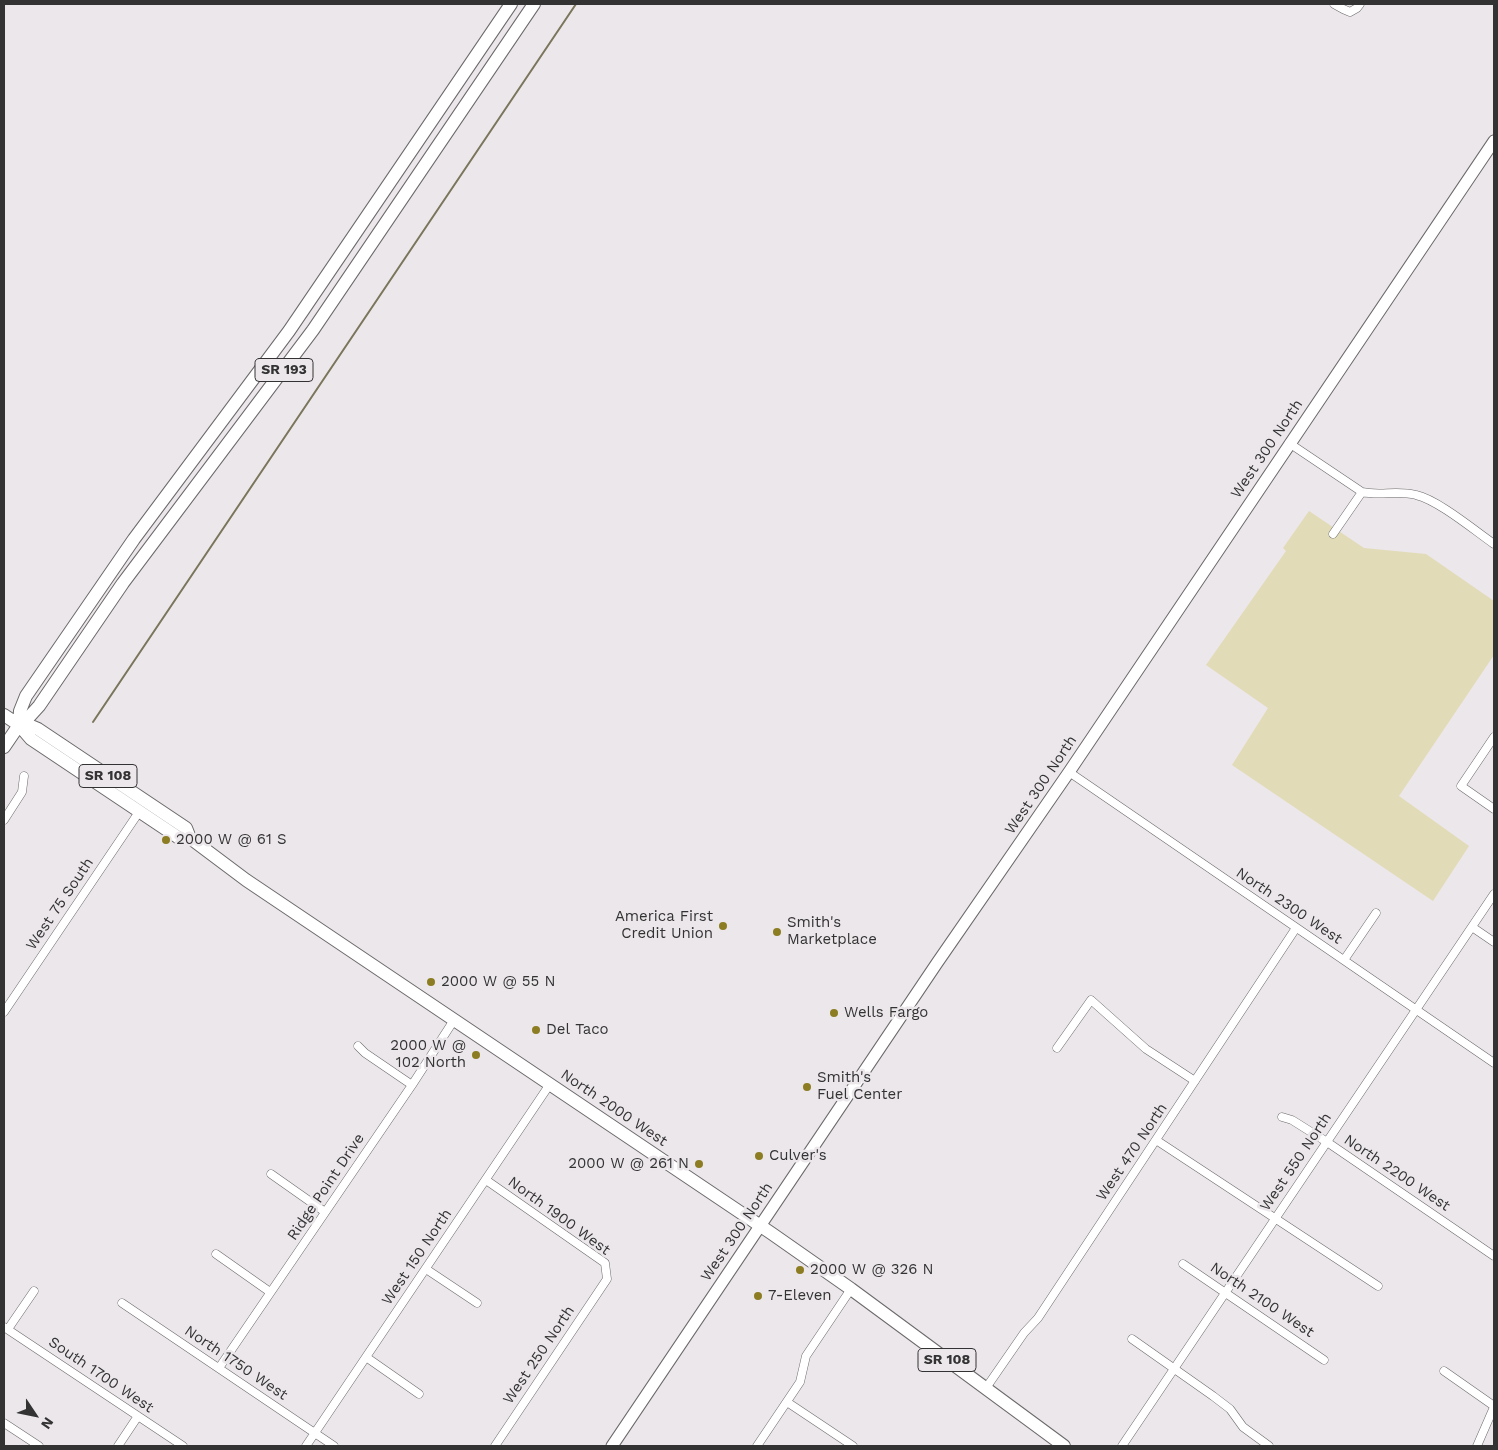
<!DOCTYPE html>
<style>
body{margin:0}
#map{position:relative;width:1498px;height:1450px;overflow:hidden;background:#ebe7ea;font-family:"Work Sans",sans-serif}
canvas{display:block}
.frame{position:absolute;inset:0;border:5px solid #343334;pointer-events:none}
.north{position:absolute;left:10px;top:1390px;width:50px;height:50px;-webkit-text-stroke:4px #ebe7ea;paint-order:stroke;rotate:124deg;font-size:14px;font-weight:700;line-height:20px;text-align:center;color:#343334}
.north::after{content:'';display:block;margin:auto;width:18px;height:22px;background:#343334;clip-path:polygon(50% 0,100% 100%,50% 72%,0 100%)}
</style>
<div id="map">
<canvas width="1498" height="1450"></canvas>
<div class="frame"></div>
<div class="north">N</div>
</div>
<script>
const c = document.querySelector('canvas').getContext('2d');
c.lineJoin = 'round';
function fill(path, color) { c.fillStyle = color; c.fill(path, 'evenodd'); }
function stroke(path, color, width, dash) { c.strokeStyle = color; c.lineWidth = width; c.lineCap = dash ? 'butt' : 'round'; c.setLineDash(dash || []); c.stroke(path); }
function write(font, color, halo, rows, align = 'center') {
  c.font = font + ' "Work Sans",sans-serif'; c.lineWidth = 5; c.setLineDash([]); c.textBaseline = 'middle'; c.strokeStyle = halo; c.fillStyle = color; for (const [text, x, y, turn = 0] of rows) {
    c.save(); c.translate(x, y); c.rotate((+turn || 0) * Math.PI / 180); c.textAlign = isNaN(turn) ? turn : align; if (halo) c.strokeText(text, 0, 0); c.fillText(text, 0, 0); c.restore();
  }
}
const green = new Path2D(`
 M 1309,511 L 1364,548 L 1426,554 L 1494,601 L 1494,655 L 1399,796 L 1469,846 L 1433,901 L 1232,765 L 1268,708 L 1206,665 L 1286,551 L 1283,548 Z`);
const stream = new Path2D(`
 M 93,722 L 576,4`);
const minor = new Path2D(`
 M 1334,4 L 1343,9 L 1350,12 L 1357,8 L 1360,4
 M 1289,443 L 1362,492 C 1380,496 1398,490 1416,495 C 1438,500 1474,530 1494,544
 M 1333,534 L 1362,492
 M 1494,737 L 1461,786 L 1494,809
 M 1069,772 L 1494,1063
 M 4,820 L 22,792 L 24,776
 M 1472,927 L 1494,942
 M 1344,960 L 1376,913
 M 4,1012 L 139,812
 M 358,1046 L 365,1053 L 412,1085
 M 1057,1048 L 1091,1000 L 1146,1049 L 1195,1081
 M 1282,1117 L 1292,1120 L 1327,1142 L 1494,1256
 M 1156,1140 L 1378,1286
 M 271,1174 L 325,1212
 M 486,1180 L 605,1263 L 607,1279 L 495,1446
 M 216,1254 L 270,1292
 M 1183,1264 L 1324,1360
 M 426,1269 L 477,1303
 M 122,1303 L 334,1446
 M 4,1327 L 183,1446
 M 8,1329 L 34,1291
 M 1132,1339 L 1213,1396 L 1230,1409 L 1243,1427 L 1269,1446
 M 366,1357 L 419,1394
 M 219,1368 L 412,1085 L 454,1020
 M 1444,1371 L 1494,1406
 M 986,1388 L 1024,1333 L 1038,1318 L 1296,928
 M 787,1402 L 853,1446
 M 4,1423 L 39,1446
 M 118,1446 L 138,1416
 M 306,1446 L 550,1084
 M 757,1446 L 800,1382 L 806,1356 L 851,1289
 M 1122,1446 L 1494,894
 M 1477,1446 L 1494,1407`);
const secondary = new Path2D(`
 M 612,1446 L 937,963 L 1069,772 L 1494,141`);
const primary = new Path2D(`
 M 4,715 L 19,725 L 31,739 L 179,838 L 190,838
 M 19,725 L 31,726 L 38,729 L 186,828 L 190,838 L 246,880 L 771,1233 L 851,1289 L 1064,1446
 M 19,725 L 20,711 L 26,696 L 134,539 L 289,331 L 511,4
 M 4,747 L 19,725 L 29,717 L 39,706 L 123,583 L 313,330 L 534,4`);
const markers = [
 [166,840,5,"#8c7c22"],
 [723,926,5,"#8c7c22"],
 [777,932,5,"#8c7c22"],
 [431,982,5,"#8c7c22"],
 [834,1013,5,"#8c7c22"],
 [536,1030,5,"#8c7c22"],
 [476,1055,5,"#8c7c22"],
 [807,1087,5,"#8c7c22"],
 [759,1156,5,"#8c7c22"],
 [699,1164,5,"#8c7c22"],
 [800,1270,5,"#8c7c22"],
 [758,1296,5,"#8c7c22"]
];
const shields = [
 [284,370,58],
 [108,776,58],
 [947,1360,58]
];
const shieldNames = [
 ["SR 193",284,370],
 ["SR 108",108,776],
 ["SR 108",947,1360]
];
const streetNames = [
 ["West 300 North",1267,449,-56],
 ["West 300 North",1041,785,-56],
 ["West 75 South",60,904,-56],
 ["North 2300 West",1289,906,34],
 ["North 2000 West",614,1108,34],
 ["West 470 North",1132,1152,-56],
 ["West 550 North",1296,1162,-56],
 ["North 2200 West",1397,1173,34],
 ["Ridge Point Drive",326,1187,-56],
 ["North 1900 West",559,1216,36],
 ["West 300 North",737,1232,-56],
 ["West 150 North",417,1257,-56],
 ["North 2100 West",1262,1300,34],
 ["West 250 North",539,1355,-56],
 ["North 1750 West",236,1363,34],
 ["South 1700 West",101,1375,34]
];
const poiNames = [
 ["2000 W @ 61 S",176,840],
 ["America First",713,917,"right"],
 ["Credit Union",713,934,"right"],
 ["Smith's",787,923],
 ["Marketplace",787,940],
 ["2000 W @ 55 N",441,982],
 ["Wells Fargo",844,1013],
 ["Del Taco",546,1030],
 ["2000 W @",466,1046,"right"],
 ["102 North",466,1063,"right"],
 ["Smith's",817,1078],
 ["Fuel Center",817,1095],
 ["Culver's",769,1156],
 ["2000 W @ 261 N",689,1164,"right"],
 ["2000 W @ 326 N",810,1270],
 ["7-Eleven",768,1296]
];
fill(green, '#e2dbb7');
stroke(stream, '#7a755b', 2);
stroke(minor, '#6c696b', 9);
stroke(secondary, '#6c696b', 13);
stroke(primary, '#6c696b', 14);
stroke(minor, '#fff', 8);
stroke(secondary, '#fff', 11);
stroke(primary, '#fff', 12);
for (const [x, y, r, color] of markers) { const dot = new Path2D(); dot.arc(x, y, r, 0, 2 * Math.PI); c.fillStyle = color; c.fill(dot); stroke(dot, '#ebe7ea', 2); }
for (const [x, y, w] of shields) { const box = new Path2D(); box.roundRect(x - w / 2, y - 11.5, w, 23, 4); c.fillStyle = '#ebe7ea'; c.fill(box); stroke(box, '#343334', 1); }
write('bold 14px', '#343334', null, shieldNames);
write('15px', '#343334', '#ebe7ea', streetNames);
write('15px', '#343334', '#ebe7ea', poiNames, 'left');
</script>
